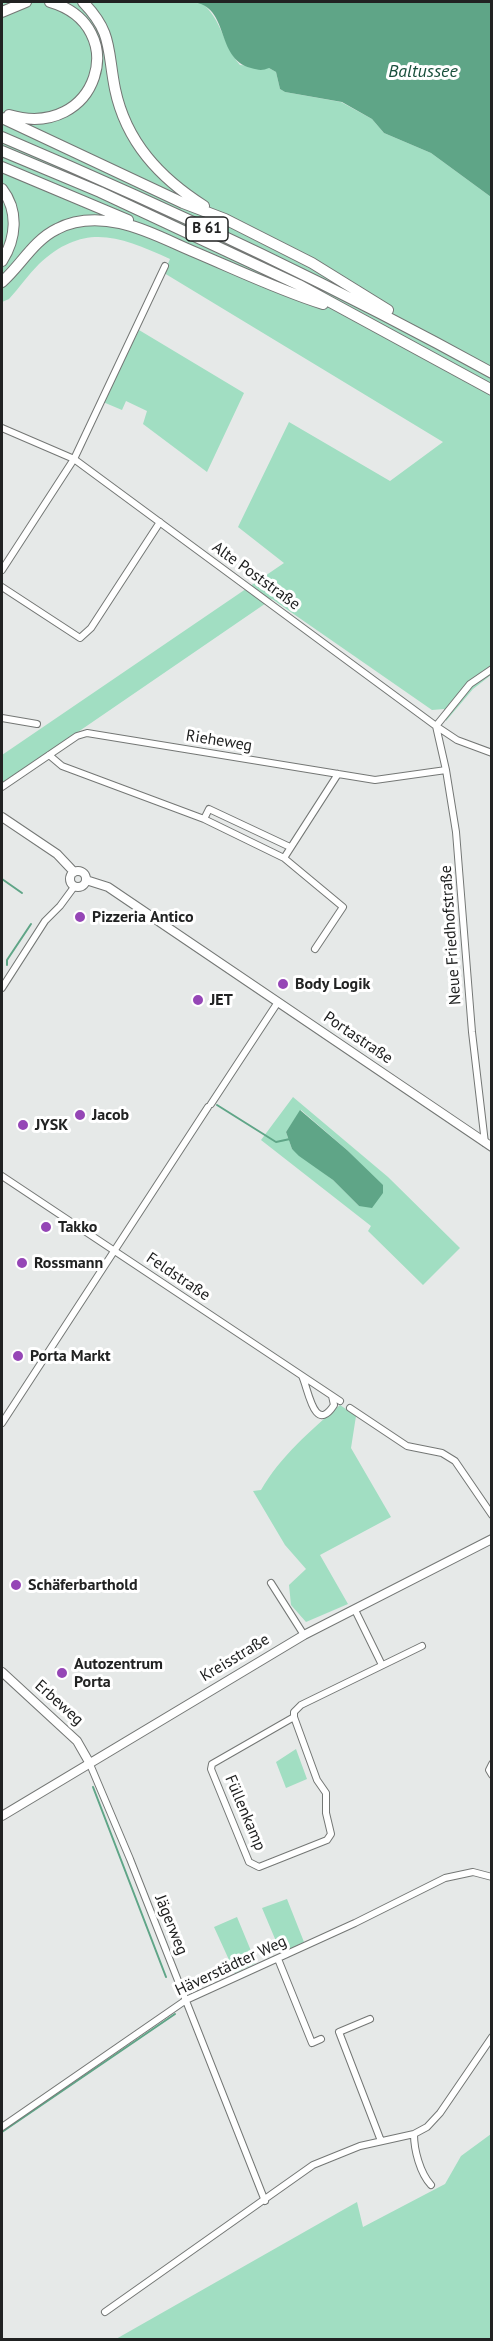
<!DOCTYPE html>
<meta charset="utf-8">
<style>
body{margin:0}
#map{position:relative;width:493px;height:2341px;overflow:hidden;background:#e6e9e8;font-family:"PT Sans",sans-serif}
canvas{display:block}
.frame{position:absolute;inset:0;border:3px solid #212222;pointer-events:none}
</style>
<div id="map">
<canvas width="493" height="2341"></canvas>
<div class="frame"></div>
</div>
<script>
const c = document.querySelector('canvas').getContext('2d');
c.lineJoin = 'round';
function fill(path, color) { c.fillStyle = color; c.fill(path, 'evenodd'); }
function stroke(path, color, width, dash) { c.strokeStyle = color; c.lineWidth = width; c.lineCap = dash ? 'butt' : 'round'; c.setLineDash(dash || []); c.stroke(path); }
function write(font, color, halo, rows, align = 'center') {
  c.font = font + ' "PT Sans",sans-serif'; c.lineWidth = 6; c.setLineDash([]); c.textBaseline = 'middle'; c.strokeStyle = halo; c.fillStyle = color; for (const [text, x, y, turn = 0] of rows) {
    c.save(); c.translate(x, y); c.rotate((+turn || 0) * Math.PI / 180); c.textAlign = isNaN(turn) ? turn : align; if (halo) c.strokeText(text, 0, 0); c.fillText(text, 0, 0); c.restore();
  }
}
const green = new Path2D(`
 M 2,2 L 201,2 C 223,21 222,43 240,65 L 269,68 L 276,72 L 280,89 L 285,92 L 341,102 L 372,119 L 384,133 L 431,153 L 491,197 L 491,675 L 473,689 L 446,721 L 444,709 L 432,710 L 272,599 L 2,784 L 2,755 L 284,563 L 238,527 L 289,422 L 390,481 L 443,442 L 164,273 L 170,259 C 120,236 84,222 39,264 C 28,275 19,288 9,299 L 2,302 Z
 M 139,330 L 244,393 L 207,472 L 143,424 L 147,411 L 126,401 L 122,410 L 103,402 Z
 M 293,1097 L 388,1177 L 460,1248 L 423,1285 L 368,1231 L 371,1226 L 261,1140 ZM 301,1110 L 347,1150 L 370,1174 L 359,1206 L 333,1180 L 292,1149 L 286,1132 Z
 M 340,1405 L 356,1416 L 351,1448 L 391,1517 L 320,1555 L 348,1604 L 306,1622 L 291,1605 L 289,1585 L 306,1569 L 285,1545 L 253,1491 L 261,1490 C 280,1457 311,1430 340,1405 Z
 M 296,1749 L 307,1779 L 286,1788 L 276,1762 Z
 M 287,1899 L 304,1942 L 281,1953 L 262,1908 Z
 M 237,1917 L 256,1963 L 235,1973 L 214,1927 Z
 M 491,2134 L 491,2339 L 116,2339 L 357,2202 L 363,2227 L 445,2184 L 461,2156 Z`);
const water = new Path2D(`
 M 192,2 L 491,2 L 491,197 L 431,153 L 384,133 L 372,119 L 342,102 L 285,92 L 280,89 L 276,72 L 269,68 C 262,71 258,70 251,68 C 214,58 231,6 192,2 Z
 M 300,1110 L 347,1150 L 383,1185 L 383,1193 L 372,1208 L 359,1206 L 333,1180 L 299,1156 L 292,1149 L 286,1132 Z`);
const stream = new Path2D(`
 M 2,879 L 22,893
 M 7,965 L 7,960 L 31,924
 M 217,1105 L 276,1142 L 290,1139
 M 93,1787 L 166,1977
 M 2,2132 L 175,2014`);
const street = new Path2D(`
 M 2,428 L 74,459 L 436,726 L 457,740 L 492,753
 M 2,570 L 74,459 L 165,266
 M 2,587 L 80,638 L 91,628 L 160,522
 M 2,718 L 37,724
 M 436,726 L 446,770 L 456,832 L 472,1032 L 485,1143
 M 436,726 L 470,684 L 492,669
 M 49,755 L 62,766 L 204,819 L 284,858 L 338,774
 M 2,787 L 77,736 L 87,733 L 375,780 L 446,770
 M 204,819 L 209,809 L 290,847
 M 284,858 L 343,907 L 315,949
 M 2,988 L 45,921 L 60,906 L 74,887
 M 211,1104 L 278,1002
 M 2,1176 L 340,1401
 M 302,1376 C 308,1387 314,1436 334,1405 L 332,1396
 M 350,1408 L 407,1446 L 442,1453 L 455,1461 L 492,1515
 M 2,1423 L 208,1107
 M 271,1583 L 304,1635
 M 355,1610 L 382,1665
 M 294,1717 L 317,1780 L 326,1793 L 326,1813 L 331,1834 L 327,1840 L 259,1867 L 249,1862 L 211,1769 L 212,1764 L 294,1717 L 294,1712 L 301,1705 L 422,1646
 M 89,1762 L 130,1859 L 265,2201
 M 492,1764 L 489,1770 L 492,1775
 M 278,1959 L 312,2043 L 321,2039
 M 370,2019 L 339,2032 L 381,2141
 M 2,2127 L 186,2000 L 355,1923 L 445,1878 L 473,1872 L 492,1877
 M 414,2134 C 414,2150 420,2173 431,2185
 M 105,2312 L 313,2165 L 360,2146 L 414,2134 L 427,2127 L 440,2113 L 492,2037`);
const secondary = new Path2D(`
 M 2,817 L 57,854 L 74,872
 M70 879a8 8 0 1 1 16 0a8 8 0 1 1-16 0Z
 M 86,880 L 108,887 L 492,1147
 M 2,1672 L 77,1741 L 89,1762
 M 2,1816 L 304,1635 L 492,1539`);
const highway = new Path2D(`
 M 83,2 C 113,33 107,49 115,89 C 126,142 160,178 204,206
 M 2,12 L 26,2
 M 9,115 C 98,141 133,26 50,2
 M 2,118 L 183,203 L 225,219 L 312,263 L 388,310
 M 2,137 C 169,208 333,285 492,373
 M 2,151 L 100,192 L 299,285 L 492,390
 M 2,167 L 128,220
 M 2,189 C 19,211 16,239 2,261
 M 2,282 C 21,265 34,240 57,229 C 76,219 100,219 120,223 C 144,228 169,241 192,251 C 235,269 278,290 323,304`);
const markers = [
 [80,917,6,"#9546b6"],
 [283,984,6,"#9546b6"],
 [198,1000,6,"#9546b6"],
 [80,1115,6,"#9546b6"],
 [23,1125,6,"#9546b6"],
 [46,1227,6,"#9546b6"],
 [22,1263,6,"#9546b6"],
 [18,1356,6,"#9546b6"],
 [16,1585,6,"#9546b6"],
 [62,1673,6,"#9546b6"]
];
const shields = [
 [207,229,42]
];
const shieldNames = [
 ["B 61",207,229]
];
const streetNames = [
 ["Alte Poststraße",256,576,36],
 ["Rieheweg",219,741,9],
 ["Neue Friedhofstraße",451,935,-94],
 ["Portastraße",358,1038,34],
 ["Feldstraße",178,1277,34],
 ["Kreisstraße",235,1658,-31],
 ["Erbeweg",59,1703,42],
 ["Füllenkamp",245,1813,67],
 ["Jägerweg",171,1925,68],
 ["Häverstädter Weg",231,1966,-25]
];
const poiNames = [
 ["Pizzeria Antico",92,917],
 ["Body Logik",295,984],
 ["JET",210,1000],
 ["Jacob",92,1115],
 ["JYSK",35,1125],
 ["Takko",58,1227],
 ["Rossmann",34,1263],
 ["Porta Markt",30,1356],
 ["Schäferbarthold",28,1585],
 ["Autozentrum",74,1664],
 ["Porta",74,1682]
];
const waterNames = [
 ["Baltussee",423,72]
];
fill(green, '#a1dec2');
fill(water, '#5fa587');
stroke(stream, '#5fa587', 2);
stroke(street, '#747775', 8);
stroke(secondary, '#747775', 10);
stroke(highway, '#747775', 12);
stroke(street, '#fff', 6);
stroke(secondary, '#fff', 8);
stroke(highway, '#fff', 10);
for (const [x, y, r, color] of markers) { const dot = new Path2D(); dot.arc(x, y, r, 0, 2 * Math.PI); c.fillStyle = color; c.fill(dot); stroke(dot, '#fff', 2); }
for (const [x, y, w] of shields) { const box = new Path2D(); box.roundRect(x - w / 2, y - 12, w, 24, 4.5); c.fillStyle = '#fff'; c.fill(box); stroke(box, '#212222', 1.5); }
write('bold 15px', '#212222', null, shieldNames);
write('16px', '#212222', '#fff', streetNames);
write('bold 16px', '#212222', '#fff', poiNames, 'left');
write('italic 18px', '#174f3b', '#fff', waterNames);
</script>
